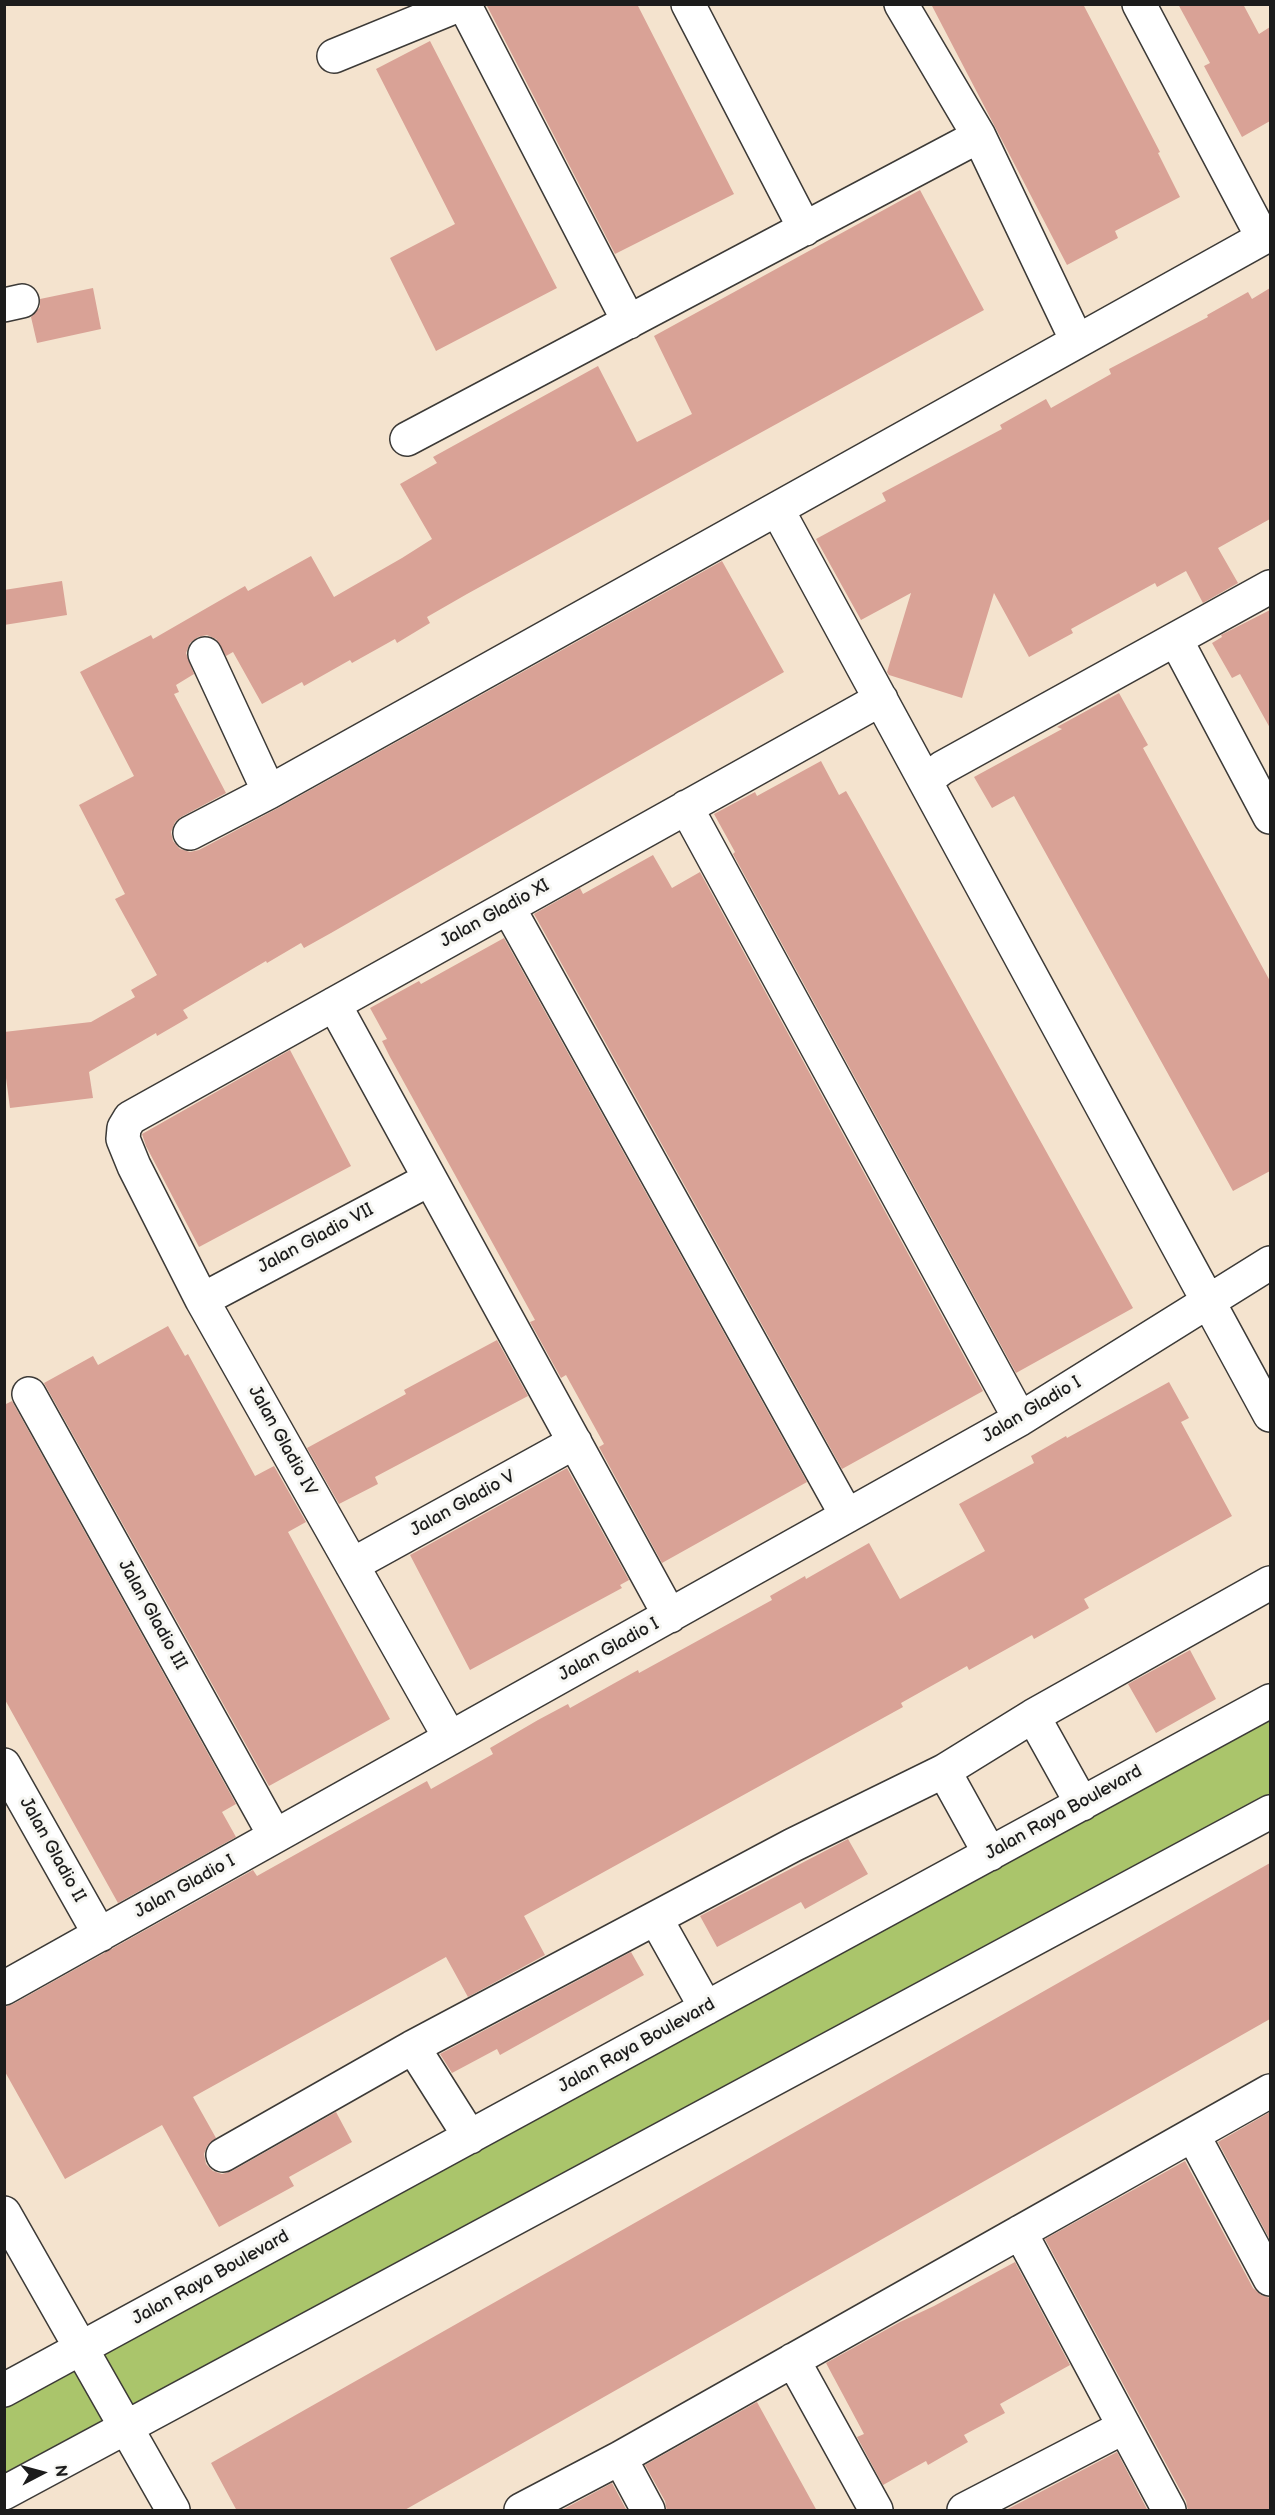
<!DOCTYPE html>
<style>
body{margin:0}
#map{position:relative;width:1275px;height:2515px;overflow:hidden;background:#f4e3ce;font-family:"Balsamiq Sans",sans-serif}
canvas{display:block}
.frame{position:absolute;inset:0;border:6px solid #1c1c1c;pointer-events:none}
.north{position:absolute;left:12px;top:2443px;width:60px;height:60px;-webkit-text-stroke:4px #f6f6f2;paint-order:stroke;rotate:84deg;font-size:16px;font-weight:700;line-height:24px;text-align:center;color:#1c1c1c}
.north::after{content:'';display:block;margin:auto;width:21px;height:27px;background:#1c1c1c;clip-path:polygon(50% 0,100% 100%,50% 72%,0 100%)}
</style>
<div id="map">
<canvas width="1275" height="2515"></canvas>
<div class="frame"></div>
<div class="north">N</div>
</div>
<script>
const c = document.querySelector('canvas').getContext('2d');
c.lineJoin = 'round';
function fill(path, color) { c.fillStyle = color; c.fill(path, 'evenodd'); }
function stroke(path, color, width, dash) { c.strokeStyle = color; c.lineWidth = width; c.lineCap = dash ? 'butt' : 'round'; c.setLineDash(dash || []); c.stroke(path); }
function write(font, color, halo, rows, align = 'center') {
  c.font = font + ' "Balsamiq Sans",sans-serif'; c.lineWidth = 6; c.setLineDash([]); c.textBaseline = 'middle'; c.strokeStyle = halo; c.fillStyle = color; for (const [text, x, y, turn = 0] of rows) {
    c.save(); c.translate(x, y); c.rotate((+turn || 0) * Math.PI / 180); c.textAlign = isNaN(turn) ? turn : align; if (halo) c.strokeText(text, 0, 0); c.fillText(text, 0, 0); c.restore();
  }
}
const green = new Path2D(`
 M 1270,1701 L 1270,1812 L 5,2493 L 5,2390 Z`);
const building = new Path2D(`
 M 486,4 L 637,4 L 734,194 L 615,254 Z
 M 931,4 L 1083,4 L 1160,152 L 1158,153 L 1180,197 L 1115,231 L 1118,238 L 1067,265 Z
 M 1178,4 L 1243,4 L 1259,34 L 1270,27 L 1270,121 L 1242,137 L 1204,66 L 1210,63 Z
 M 430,41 L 557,288 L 436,351 L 390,258 L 455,224 L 376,69 Z
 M 920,190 L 984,310 L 467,594 L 427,617 L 430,623 L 397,643 L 395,639 L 352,663 L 350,660 L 304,686 L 302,682 L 262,704 L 233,652 L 226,656 L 216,639 L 207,635 L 198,637 L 190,643 L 186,653 L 194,674 L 176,685 L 179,692 L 174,694 L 226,793 L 181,817 L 175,822 L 171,832 L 173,841 L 180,849 L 190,852 L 199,850 L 278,808 L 722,561 L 784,672 L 331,933 L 304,948 L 301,943 L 267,963 L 266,961 L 183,1010 L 188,1018 L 157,1036 L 156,1033 L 89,1072 L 93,1098 L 10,1108 L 4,1063 L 4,1032 L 91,1022 L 135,997 L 131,990 L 157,975 L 115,899 L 125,894 L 79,805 L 134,776 L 80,672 L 151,635 L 153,639 L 245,586 L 248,591 L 311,556 L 334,597 L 402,558 L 432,539 L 400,484 L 437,463 L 433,457 L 598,366 L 637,442 L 692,414 L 654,336 Z
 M 93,288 L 101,329 L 37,343 L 31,317 L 40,307 L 40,299 Z
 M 1270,288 L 1270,519 L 1218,548 L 1238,583 L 1203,603 L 1186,571 L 1157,587 L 1155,583 L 1071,629 L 1073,633 L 1029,657 L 994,593 L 962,698 L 889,675 L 887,672 L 911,593 L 861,620 L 816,539 L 886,501 L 882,493 L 1002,429 L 1000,425 L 1046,399 L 1051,408 L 1111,374 L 1109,369 L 1208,317 L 1207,315 L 1248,292 L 1252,299 Z
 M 62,581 L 67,615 L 4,625 L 4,590 Z
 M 1270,610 L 1270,728 L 1240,674 L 1232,678 L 1212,643 L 1222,637 L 1221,635 Z
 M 1119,693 L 1148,745 L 1143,748 L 1270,981 L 1270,1171 L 1233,1191 L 1014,796 L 992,808 L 974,777 L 1062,729 L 1057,727 Z
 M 821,761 L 839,795 L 846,791 L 863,821 L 1133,1308 L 1016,1373 L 733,854 L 735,852 L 714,814 L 755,792 L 757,796 Z
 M 653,855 L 672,888 L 700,872 L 983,1391 L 842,1469 L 534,914 L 580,888 L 583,894 Z
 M 504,938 L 807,1482 L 662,1563 L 599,1447 L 604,1444 L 566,1375 L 561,1378 L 530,1322 L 535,1320 L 390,1057 L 382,1041 L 387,1039 L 370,1008 L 419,981 L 421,984 Z
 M 290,1050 L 351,1166 L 199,1247 L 146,1146 L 142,1134 Z
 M 168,1326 L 185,1356 L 188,1354 L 255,1476 L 274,1466 L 306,1522 L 288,1532 L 390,1719 L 269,1786 L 44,1383 L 93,1356 L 98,1365 Z
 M 497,1340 L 528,1396 L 375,1477 L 378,1484 L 339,1504 L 307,1448 L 406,1394 L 404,1390 Z
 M 1169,1382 L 1189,1418 L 1181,1422 L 1232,1516 L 1084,1599 L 1089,1608 L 1034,1639 L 1032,1635 L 969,1670 L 967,1666 L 901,1703 L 903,1707 L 524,1916 L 545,1955 L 468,1997 L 446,1957 L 193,2097 L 216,2138 L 207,2146 L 204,2154 L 206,2164 L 213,2171 L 222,2174 L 232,2171 L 336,2112 L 352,2142 L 289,2177 L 294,2186 L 219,2227 L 162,2125 L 65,2179 L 4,2070 L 4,2007 L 13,2004 L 253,1870 L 257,1876 L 427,1781 L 431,1789 L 493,1754 L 490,1748 L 538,1720 L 568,1704 L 570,1708 L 638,1670 L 639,1673 L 772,1600 L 770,1596 L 805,1576 L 806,1579 L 869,1543 L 900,1599 L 985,1551 L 959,1504 L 1034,1463 L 1031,1456 L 1066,1436 L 1067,1438 Z
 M 12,1401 L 236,1804 L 222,1812 L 236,1837 L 118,1903 L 4,1698 L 4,1405 Z
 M 567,1468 L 629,1580 L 620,1585 L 622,1588 L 470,1670 L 410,1555 Z
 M 1190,1650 L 1216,1699 L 1156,1733 L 1128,1684 Z
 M 848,1839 L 868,1874 L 805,1909 L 801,1902 L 717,1947 L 700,1916 Z
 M 1270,1863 L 1270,2019 L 403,2511 L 237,2511 L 211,2463 Z
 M 631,1952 L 644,1975 L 500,2055 L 497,2049 L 452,2073 L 440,2054 Z
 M 1270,2112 L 1270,2240 L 1218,2142 Z
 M 1185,2161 L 1253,2288 L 1261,2295 L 1270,2298 L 1270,2511 L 1188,2511 L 1186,2501 L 1045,2239 Z
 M 1015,2262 L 1070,2365 L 1000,2404 L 1005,2413 L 964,2435 L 968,2442 L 928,2465 L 926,2461 L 883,2485 L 857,2437 L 864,2434 L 826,2363 L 900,2322 L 934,2306 Z
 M 757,2402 L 817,2511 L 667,2511 L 665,2501 L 645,2465 Z
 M 1117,2452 L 1148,2511 L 1004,2511 Z
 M 612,2483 L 627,2511 L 560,2511 Z`);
const minor = new Path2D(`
 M 464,4 L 629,322
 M 688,4 L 805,229
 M 901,4 L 979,136 L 1077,341
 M 1139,4 L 1263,238
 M 334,56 L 461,4
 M 4,305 L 22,301
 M 407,439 L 979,136
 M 777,509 L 1270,1415
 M 1176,640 L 1270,817
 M 205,654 L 269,792
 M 925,781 L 942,768 L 1270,587
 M 686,807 L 1020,1419
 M 190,833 L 269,792 L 1270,234
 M 508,907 L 847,1516
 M 334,1004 L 670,1616
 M 202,1300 L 430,1179
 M 29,1394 L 275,1836
 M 352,1565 L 575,1442
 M 1033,1716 L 1082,1804
 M 450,1738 L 202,1300 L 134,1166 L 123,1139 L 124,1128 L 130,1118 L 881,699
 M 4,1765 L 100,1935
 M 944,1771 L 990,1854
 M 656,1919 L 706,2008
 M 4,1988 L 1020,1419 L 1270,1263
 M 413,2047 L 470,2137
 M 1193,2135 L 1270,2279
 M 223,2155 L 413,2047 L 793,1845 L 944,1771 L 1033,1716 L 1270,1583
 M 4,2213 L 173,2510
 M 1020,2232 L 1169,2510
 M 793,2360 L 876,2510
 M 4,2390 L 1270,1701
 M 620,2458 L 648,2510
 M 4,2493 L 1270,1812
 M 521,2510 L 620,2458 L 1270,2091
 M 964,2510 L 1124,2427`);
const streetNames = [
 ["Jalan Gladio XI",495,914,-29],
 ["Jalan Gladio VII",316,1239,-28],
 ["Jalan Gladio I",1032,1410,-31],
 ["Jalan Gladio IV",282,1441,61],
 ["Jalan Gladio V",463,1504,-29],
 ["Jalan Gladio III",152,1615,61],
 ["Jalan Gladio I",609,1650,-29],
 ["Jalan Raya Boulevard",1064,1813,-29],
 ["Jalan Gladio II",52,1850,61],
 ["Jalan Gladio I",185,1887,-29],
 ["Jalan Raya Boulevard",637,2046,-29],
 ["Jalan Raya Boulevard",211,2278,-29]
];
fill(green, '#aac56b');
fill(building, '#d9a296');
stroke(minor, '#3c3a37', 36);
stroke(minor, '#fff', 33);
write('18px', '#1c1c1c', '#f6f6f2', streetNames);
</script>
